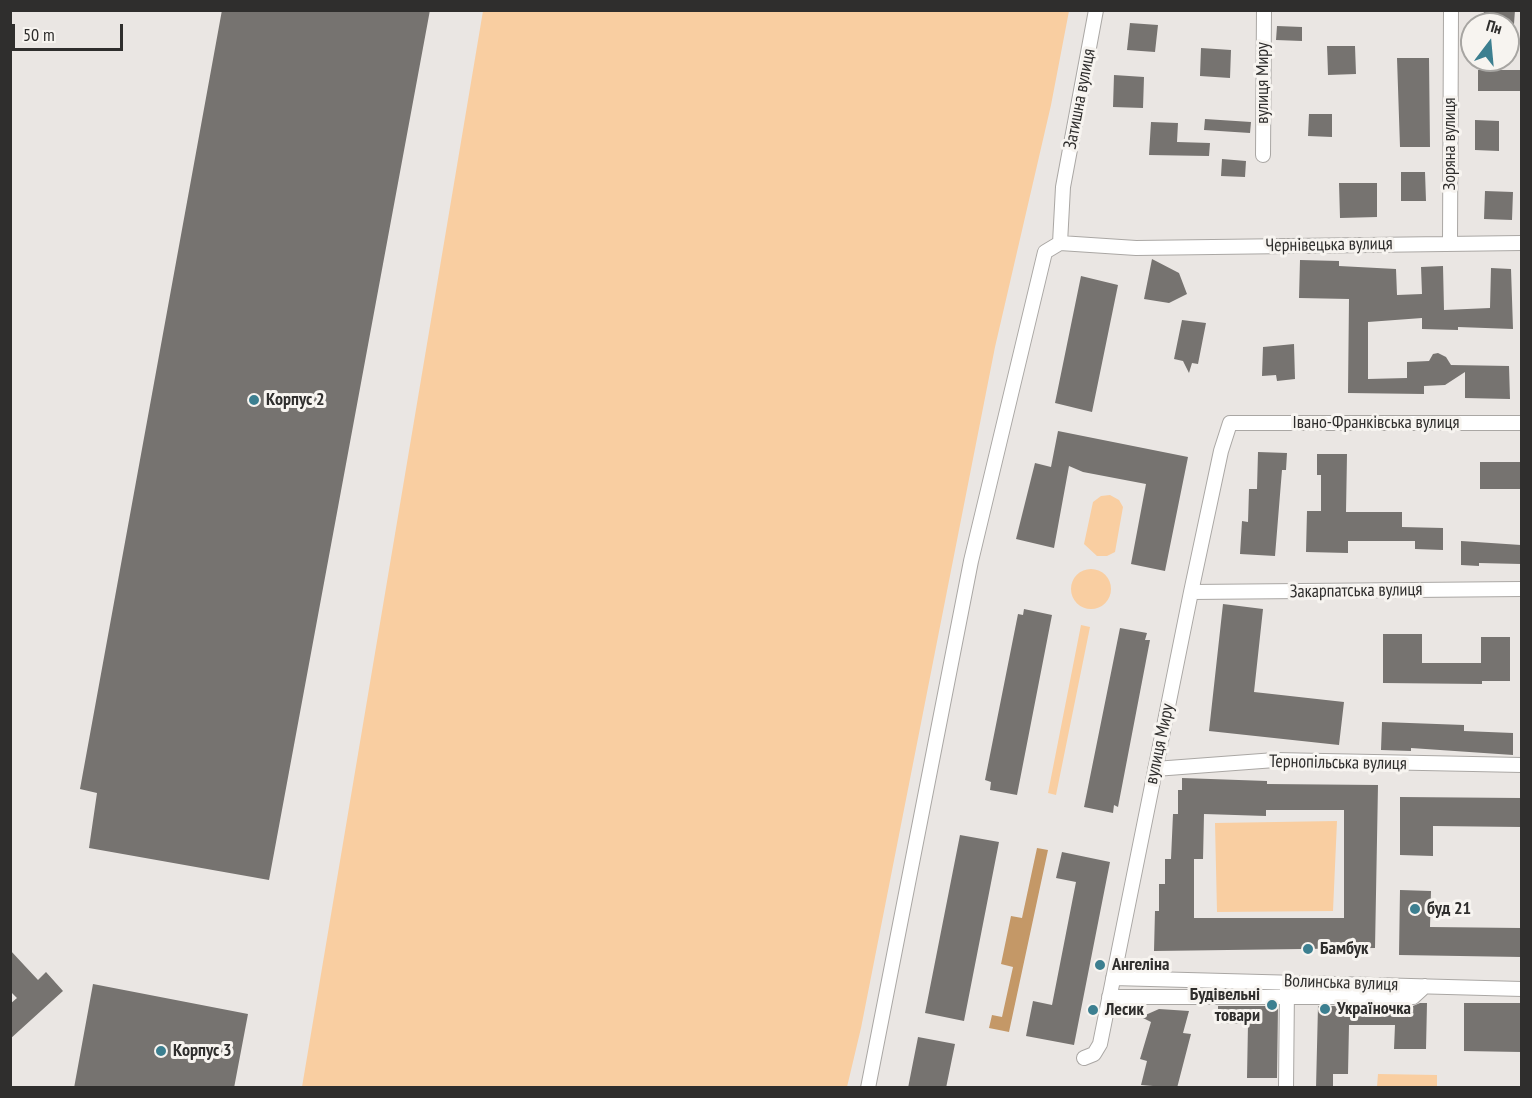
<!DOCTYPE html>
<meta charset="utf-8">
<style>
body{margin:0}
#map{position:relative;width:1532px;height:1098px;overflow:hidden;background:#eae6e3;font-family:"PT Sans Narrow",sans-serif}
canvas{display:block}
.frame{position:absolute;inset:0;border:12px solid #2f2e2d;pointer-events:none}
.north{position:absolute;left:1460px;top:12px;width:60px;height:60px;box-sizing:border-box;background:#f7f4f0;border:2px solid #a7a5a2;border-radius:50%;rotate:16deg;font-size:16px;font-weight:700;line-height:24px;text-align:center;color:#2f2e2d}
.north::after{content:'';display:block;margin:auto;width:21px;height:27px;background:#3c7f90;clip-path:polygon(50% 0,100% 100%,50% 72%,0 100%)}
.scale{position:absolute;left:12px;top:24px;width:111px;height:27px;box-sizing:border-box;border:3px solid #2f2e2d;border-top:0;padding-left:8px;font-size:18px;line-height:21px;white-space:nowrap;color:#2f2e2d;-webkit-text-stroke:4px #f7f4f0;paint-order:stroke}
</style>
<div id="map">
<canvas width="1532" height="1098"></canvas>
<div class="frame"></div>
<div class="north">Пн</div>
<div class="scale">50 m</div>
</div>
<script>
const c = document.querySelector('canvas').getContext('2d');
c.lineJoin = 'round';
function fill(path, color) { c.fillStyle = color; c.fill(path, 'evenodd'); }
function stroke(path, color, width, dash) { c.strokeStyle = color; c.lineWidth = width; c.lineCap = dash ? 'butt' : 'round'; c.setLineDash(dash || []); c.stroke(path); }
function write(font, color, halo, rows, align = 'center') {
  c.font = font + ' "PT Sans Narrow",sans-serif'; c.lineWidth = 6; c.setLineDash([]); c.textBaseline = 'middle'; c.strokeStyle = halo; c.fillStyle = color; for (const [text, x, y, turn = 0] of rows) {
    c.save(); c.translate(x, y); c.rotate((+turn || 0) * Math.PI / 180); c.textAlign = isNaN(turn) ? turn : align; if (halo) c.strokeText(text, 0, 0); c.fillText(text, 0, 0); c.restore();
  }
}
const green = new Path2D(`
 M 483,11 L 1069,11 L 1051,105 L 995,347 L 861,1028 L 847,1087 L 302,1087 Z
 M 1110,495 L 1119,500 L 1123,507 L 1115,552 L 1107,556 L 1097,556 L 1084,544 L 1093,502 L 1101,496 Z
 M1071 589a20 20 0 1 1 40 0a20 20 0 1 1-40 0Z
 M 1081,625 L 1090,627 L 1056,795 L 1048,793 Z
 M 1337,821 L 1333,911 L 1217,912 L 1215,823 Z
 M 1378,1074 L 1437,1075 L 1437,1087 L 1377,1087 Z`);
const forest = new Path2D(`
 M 1037,848 L 1048,850 L 1009,1032 L 989,1028 L 992,1015 L 1002,1017 L 1013,967 L 1001,964 L 1011,916 L 1022,918 Z`);
const building = new Path2D(`
 M 222,10 L 430,10 L 269,880 L 89,848 L 97,793 L 80,789 Z
 M 1484,10 L 1515,10 L 1514,24 L 1483,24 Z
 M 1130,23 L 1158,25 L 1155,52 L 1127,50 Z
 M 1277,26 L 1302,27 L 1302,41 L 1276,40 Z
 M 1327,46 L 1355,46 L 1356,74 L 1328,75 Z
 M 1201,48 L 1231,50 L 1230,78 L 1200,76 Z
 M 1397,58 L 1429,58 L 1430,147 L 1400,147 Z
 M 1478,70 L 1521,70 L 1521,91 L 1478,91 Z
 M 1114,75 L 1144,77 L 1143,108 L 1113,107 Z
 M 1309,114 L 1332,114 L 1332,137 L 1308,136 Z
 M 1205,119 L 1251,122 L 1250,133 L 1204,130 Z
 M 1475,120 L 1499,121 L 1499,151 L 1475,150 Z
 M 1151,122 L 1178,123 L 1177,142 L 1210,143 L 1209,156 L 1149,155 Z
 M 1222,159 L 1246,161 L 1245,177 L 1221,176 Z
 M 1401,172 L 1425,172 L 1426,201 L 1401,201 Z
 M 1339,183 L 1377,183 L 1377,217 L 1340,218 Z
 M 1485,191 L 1513,192 L 1512,220 L 1484,219 Z
 M 1152,259 L 1179,273 L 1187,294 L 1169,303 L 1144,299 Z
 M 1300,260 L 1339,261 L 1339,266 L 1396,269 L 1397,295 L 1422,294 L 1421,267 L 1443,266 L 1444,310 L 1490,308 L 1491,268 L 1511,269 L 1513,329 L 1458,327 L 1458,330 L 1422,329 L 1422,318 L 1368,322 L 1368,379 L 1407,378 L 1407,362 L 1429,361 L 1433,354 L 1438,353 L 1446,357 L 1451,365 L 1509,366 L 1510,399 L 1465,398 L 1465,372 L 1445,385 L 1424,386 L 1424,394 L 1348,393 L 1349,299 L 1299,298 Z
 M 1081,276 L 1118,285 L 1092,412 L 1055,403 Z
 M 1182,320 L 1206,323 L 1198,364 L 1192,363 L 1189,373 L 1183,361 L 1174,359 Z
 M 1294,344 L 1295,379 L 1277,381 L 1276,375 L 1262,376 L 1263,347 Z
 M 1058,431 L 1188,457 L 1165,571 L 1131,564 L 1146,484 L 1083,472 L 1069,466 L 1054,548 L 1016,539 L 1035,463 L 1051,467 Z
 M 1258,452 L 1287,453 L 1286,470 L 1282,470 L 1275,556 L 1240,554 L 1242,521 L 1248,522 L 1249,489 L 1257,489 Z
 M 1317,454 L 1347,454 L 1346,512 L 1402,512 L 1402,527 L 1443,528 L 1443,550 L 1415,549 L 1415,541 L 1348,541 L 1348,553 L 1306,552 L 1307,511 L 1321,511 L 1321,475 L 1317,475 Z
 M 1480,462 L 1521,462 L 1521,489 L 1480,489 Z
 M 1461,541 L 1521,545 L 1521,564 L 1479,563 L 1479,566 L 1461,565 Z
 M 1223,604 L 1263,609 L 1254,692 L 1344,702 L 1339,745 L 1209,731 Z
 M 1024,609 L 1052,615 L 1017,795 L 990,790 L 991,782 L 985,780 L 1018,614 L 1023,615 Z
 M 1120,628 L 1147,633 L 1145,640 L 1150,640 L 1118,807 L 1114,805 L 1113,813 L 1084,807 Z
 M 1383,634 L 1422,634 L 1422,663 L 1481,663 L 1481,637 L 1510,637 L 1510,681 L 1482,681 L 1482,684 L 1383,683 Z
 M 1382,722 L 1464,725 L 1464,731 L 1513,733 L 1513,755 L 1411,748 L 1411,751 L 1381,750 Z
 M 1182,778 L 1267,781 L 1267,784 L 1378,785 L 1375,948 L 1154,951 L 1155,911 L 1159,911 L 1159,884 L 1165,884 L 1165,859 L 1171,859 L 1173,814 L 1178,814 L 1178,790 L 1182,790 ZM 1266,810 L 1344,810 L 1344,918 L 1194,918 L 1194,859 L 1203,859 L 1204,814 L 1266,816 Z
 M 1400,797 L 1521,798 L 1521,827 L 1433,826 L 1433,856 L 1400,855 Z
 M 960,835 L 999,842 L 964,1021 L 925,1013 Z
 M 1062,852 L 1110,862 L 1074,1045 L 1026,1036 L 1033,1001 L 1052,1005 L 1076,882 L 1056,878 Z
 M 1400,890 L 1431,891 L 1430,927 L 1521,928 L 1521,957 L 1399,955 Z
 M 10,950 L 38,980 L 46,972 L 63,991 L 10,1039 L 10,1004 L 17,998 L 10,991 Z
 M 93,984 L 248,1014 L 234,1088 L 74,1088 Z
 M 1420,1003 L 1427,1003 L 1426,1049 L 1394,1049 L 1395,1025 L 1349,1025 L 1348,1074 L 1333,1074 L 1333,1088 L 1316,1088 L 1318,1006 L 1413,1006 Z
 M 1464,1003 L 1521,1003 L 1521,1052 L 1464,1051 Z
 M 1218,1006 L 1278,1006 L 1277,1078 L 1247,1078 L 1248,1024 L 1218,1023 Z
 M 1159,1009 L 1189,1011 L 1183,1033 L 1191,1034 L 1177,1088 L 1141,1085 L 1147,1061 L 1140,1059 L 1151,1022 L 1141,1017 Z
 M 918,1037 L 955,1044 L 946,1088 L 908,1088 Z`);
const street = new Path2D(`
 M 1263,155 L 1264,10
 M 1450,242 L 1451,10
 M 1060,243 L 1063,187 L 1096,10
 M 1191,592 L 1522,589
 M 1155,769 L 1275,760 L 1522,765
 M 1113,978 L 1522,989
 M 1109,997 L 1413,997 L 1425,986
 M 1084,1058 L 1094,1054 L 1100,1044 L 1191,592 L 1221,451 L 1230,423 L 1522,423
 M 868,1088 L 971,561 L 1045,252 L 1060,243 L 1136,248 L 1522,243
 M 1286,1088 L 1287,988`);
const markers = [
 [254,400,6,"#3c7f90"],
 [1415,909,6,"#3c7f90"],
 [1308,949,6,"#3c7f90"],
 [1100,965,6,"#3c7f90"],
 [1272,1005,6,"#3c7f90"],
 [1325,1009,6,"#3c7f90"],
 [1093,1010,6,"#3c7f90"],
 [161,1051,6,"#3c7f90"]
];
const streetNames = [
 ["вулиця Миру",1263,83,-90],
 ["Затишна вулиця",1080,99,-79],
 ["Зоряна вулиця",1450,144,-90],
 ["Чернівецька вулиця",1329,245,-1],
 ["Івано-Франківська вулиця",1376,423],
 ["Закарпатська вулиця",1356,591,-1],
 ["вулиця Миру",1160,744,-78],
 ["Тернопільська вулиця",1338,763,1],
 ["Волинська вулиця",1341,983,2]
];
const poiNames = [
 ["Корпус 2",266,400],
 ["буд 21",1427,909],
 ["Бамбук",1320,949],
 ["Ангеліна",1112,965],
 ["Будівельні",1260,995,"right"],
 ["товари",1260,1016,"right"],
 ["Україночка",1337,1009],
 ["Лесик",1105,1010],
 ["Корпус 3",173,1051]
];
fill(green, '#f9cea1');
fill(forest, '#c49867');
fill(building, '#767370');
stroke(street, '#aaa7a4', 16);
stroke(street, '#fff', 14);
for (const [x, y, r, color] of markers) { const dot = new Path2D(); dot.arc(x, y, r, 0, 2 * Math.PI); c.fillStyle = color; c.fill(dot); stroke(dot, '#f7f4f0', 2); }
write('18px', '#2f2e2d', '#f7f4f0', streetNames);
write('bold 18px', '#2f2e2d', '#f7f4f0', poiNames, 'left');
</script>
